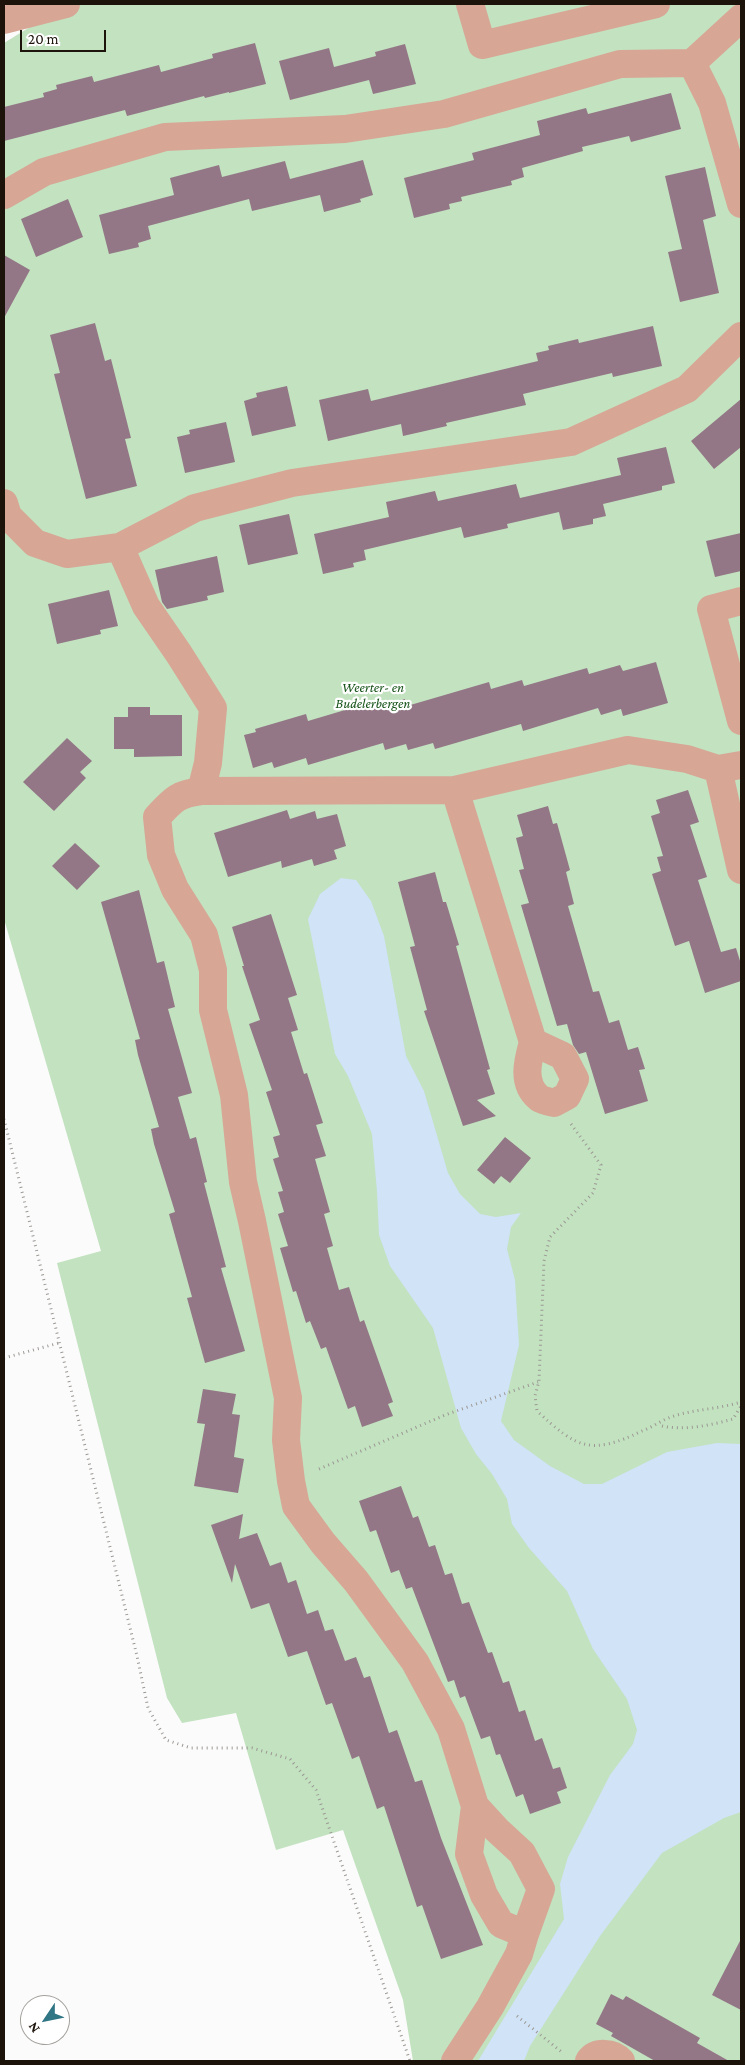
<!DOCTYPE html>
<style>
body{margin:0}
#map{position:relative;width:745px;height:2065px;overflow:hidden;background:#fbfbfb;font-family:"Crimson Pro",serif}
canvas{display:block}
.frame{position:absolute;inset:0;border:5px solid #1c130b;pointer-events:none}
.north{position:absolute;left:20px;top:1995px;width:50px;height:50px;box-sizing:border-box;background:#fff;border:1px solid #a4a19d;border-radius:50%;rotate:236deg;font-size:14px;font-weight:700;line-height:20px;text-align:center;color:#1c130b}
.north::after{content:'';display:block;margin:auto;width:18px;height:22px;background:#317685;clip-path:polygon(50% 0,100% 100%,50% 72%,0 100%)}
.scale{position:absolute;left:20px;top:30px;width:86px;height:22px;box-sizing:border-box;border:2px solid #1c130b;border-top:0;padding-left:6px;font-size:15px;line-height:18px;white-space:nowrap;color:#1c130b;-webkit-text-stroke:4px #fff;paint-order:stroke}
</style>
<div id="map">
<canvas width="745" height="2065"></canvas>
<div class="frame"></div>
<div class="north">N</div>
<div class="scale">20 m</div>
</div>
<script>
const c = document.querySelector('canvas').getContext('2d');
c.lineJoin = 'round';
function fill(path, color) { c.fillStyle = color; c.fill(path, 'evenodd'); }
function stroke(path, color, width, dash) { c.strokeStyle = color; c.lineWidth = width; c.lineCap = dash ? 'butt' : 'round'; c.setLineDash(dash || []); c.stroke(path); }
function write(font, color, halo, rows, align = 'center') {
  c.font = font + ' "Crimson Pro",serif'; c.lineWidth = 4.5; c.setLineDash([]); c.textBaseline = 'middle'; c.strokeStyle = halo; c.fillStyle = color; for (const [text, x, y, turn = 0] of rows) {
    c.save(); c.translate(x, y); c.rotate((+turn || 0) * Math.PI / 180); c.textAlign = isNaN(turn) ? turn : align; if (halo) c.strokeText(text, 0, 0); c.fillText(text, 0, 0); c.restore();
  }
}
const green = new Path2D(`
 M 67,4 L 741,4 L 741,2061 L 413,2061 L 403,2000 L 343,1830 L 276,1850 L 236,1713 L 182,1723 L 167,1698 L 57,1263 L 101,1251 L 4,919 L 4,43 Z`);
const water = new Path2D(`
 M 341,878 L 356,880 L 371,901 L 384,936 L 406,1056 L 424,1091 L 448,1173 L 460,1194 L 480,1214 L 496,1217 L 521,1213 L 511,1227 L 507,1249 L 515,1280 L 519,1345 L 501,1421 L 514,1440 L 550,1466 L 584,1484 L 602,1484 L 667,1452 L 717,1443 L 741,1444 L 741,1812 L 724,1818 L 662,1853 L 600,1936 L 530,2046 L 524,2061 L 478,2061 L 564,1919 L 560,1884 L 568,1857 L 610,1775 L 633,1744 L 637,1730 L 627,1699 L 593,1649 L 567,1591 L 529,1548 L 512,1524 L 507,1499 L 492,1474 L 476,1454 L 461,1428 L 433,1328 L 390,1266 L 379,1235 L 377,1192 L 372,1134 L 348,1076 L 335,1054 L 308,919 L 320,894 Z`);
const building = new Path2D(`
 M 255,43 L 266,84 L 229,93 L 229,92 L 205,98 L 204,96 L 127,116 L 125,110 L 4,141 L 4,107 L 44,97 L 43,93 L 57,89 L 56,85 L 92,76 L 94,82 L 159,65 L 161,72 L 213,58 L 212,54 Z
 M 405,44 L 416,84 L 373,94 L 369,80 L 290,100 L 279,61 L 329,48 L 334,67 L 376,56 L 375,52 Z
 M 671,93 L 681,129 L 631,142 L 629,136 L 582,147 L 583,151 L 522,168 L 524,177 L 511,181 L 512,185 L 461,197 L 462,201 L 449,204 L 450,209 L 414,218 L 404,178 L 474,160 L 472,153 L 540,135 L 537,121 L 586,108 L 588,114 Z
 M 363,160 L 373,195 L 360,199 L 361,202 L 324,212 L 320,195 L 252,211 L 249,199 L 148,226 L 151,239 L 138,243 L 139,247 L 109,254 L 99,215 L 174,195 L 170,178 L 219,165 L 222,177 L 285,161 L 290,179 Z
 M 705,167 L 716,216 L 703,220 L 719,293 L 680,302 L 668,252 L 682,249 L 665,176 Z
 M 68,199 L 83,237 L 36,257 L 21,219 Z
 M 4,255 L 30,270 L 4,318 Z
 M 95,323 L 105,361 L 111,359 L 131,438 L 125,439 L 137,486 L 86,499 L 54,374 L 60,373 L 50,335 Z
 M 653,326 L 662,366 L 613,377 L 612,373 L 523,394 L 526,405 L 446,423 L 447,426 L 403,436 L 401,424 L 328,441 L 319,400 L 368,389 L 371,401 L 538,361 L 536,353 L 549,350 L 548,346 L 578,339 L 579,343 Z
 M 287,386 L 296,426 L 252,436 L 244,401 L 257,397 L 256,393 Z
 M 741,399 L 741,447 L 714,469 L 691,441 Z
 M 226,422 L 235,462 L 185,473 L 177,437 L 190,434 L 189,430 Z
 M 666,447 L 675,483 L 662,486 L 662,490 L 603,504 L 606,516 L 593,519 L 593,524 L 563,530 L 559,512 L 507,524 L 508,528 L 464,538 L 461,527 L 364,550 L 366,560 L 353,563 L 354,567 L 323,574 L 314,534 L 389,517 L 386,502 L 435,491 L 438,501 L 516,484 L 520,498 L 621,475 L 617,458 Z
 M 289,514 L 298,554 L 248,565 L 239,525 Z
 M 741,533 L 741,571 L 715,577 L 706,541 Z
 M 217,556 L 224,592 L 207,596 L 208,600 L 167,609 L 162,602 L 155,570 Z
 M 109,590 L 118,626 L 100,630 L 101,634 L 57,644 L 48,604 Z
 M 656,662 L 668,703 L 623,716 L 621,709 L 601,715 L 598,708 L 523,731 L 521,724 L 435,749 L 433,743 L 408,750 L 406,744 L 385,750 L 383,743 L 308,765 L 306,758 L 274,768 L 272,762 L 253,768 L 244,735 L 256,732 L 255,729 L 306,714 L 308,721 L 372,702 L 373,709 L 405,699 L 407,706 L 489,682 L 491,689 L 522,680 L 524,686 L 587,668 L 589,674 L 620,665 L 623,671 Z
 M 128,707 L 150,707 L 150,715 L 182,715 L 182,756 L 134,757 L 134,749 L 114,749 L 114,717 L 128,717 Z
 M 67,738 L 92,761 L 80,772 L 86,778 L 54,811 L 23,782 Z
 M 688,790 L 699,822 L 690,825 L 707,877 L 698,880 L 721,952 L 736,948 L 741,964 L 741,981 L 705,993 L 689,941 L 675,946 L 652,874 L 661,871 L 657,857 L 663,856 L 651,816 L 660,813 L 656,800 Z
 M 548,806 L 553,824 L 557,823 L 570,870 L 566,872 L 574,904 L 568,906 L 593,992 L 599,991 L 609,1023 L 619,1020 L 628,1050 L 638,1047 L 645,1069 L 639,1070 L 648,1101 L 605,1114 L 586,1052 L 579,1054 L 573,1045 L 567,1024 L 557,1026 L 521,905 L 529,903 L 519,870 L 524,869 L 516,838 L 523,836 L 517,815 Z
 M 287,810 L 290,819 L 315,811 L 317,819 L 337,814 L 346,846 L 334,850 L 337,859 L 314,866 L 312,859 L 282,868 L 281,861 L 228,877 L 214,833 Z
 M 75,843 L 100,866 L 77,890 L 52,866 Z
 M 435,872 L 443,902 L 446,902 L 459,945 L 456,946 L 490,1069 L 487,1070 L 495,1094 L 477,1100 L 496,1116 L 463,1126 L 424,1011 L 427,1010 L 410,947 L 415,946 L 398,882 Z
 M 139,890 L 157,963 L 164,961 L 175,1007 L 168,1009 L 192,1093 L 178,1097 L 190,1139 L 196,1137 L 207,1182 L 204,1183 L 226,1267 L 221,1268 L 245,1351 L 205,1363 L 187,1298 L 192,1297 L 169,1214 L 175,1212 L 154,1144 L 151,1129 L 159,1127 L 138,1055 L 135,1040 L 140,1039 L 101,902 Z
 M 271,914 L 297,995 L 288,998 L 298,1030 L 291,1032 L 304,1074 L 307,1073 L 323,1123 L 316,1125 L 326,1156 L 315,1159 L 330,1212 L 324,1214 L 333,1246 L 327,1248 L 339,1290 L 349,1287 L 360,1322 L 364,1320 L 393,1402 L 388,1404 L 393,1416 L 362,1427 L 355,1406 L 348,1409 L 326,1347 L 321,1349 L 310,1321 L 306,1323 L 296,1291 L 293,1292 L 280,1248 L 288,1246 L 278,1214 L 284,1212 L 278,1192 L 283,1191 L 273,1159 L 279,1157 L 273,1137 L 280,1135 L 266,1092 L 272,1090 L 249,1024 L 260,1020 L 242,966 L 244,966 L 232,927 Z
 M 505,1137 L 531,1158 L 510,1183 L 501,1176 L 494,1184 L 477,1170 Z
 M 203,1389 L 236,1394 L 232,1414 L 240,1415 L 234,1457 L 244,1459 L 238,1493 L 194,1486 L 205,1424 L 197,1423 Z
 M 401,1486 L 413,1518 L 418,1516 L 429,1547 L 435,1545 L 445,1575 L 452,1573 L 462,1604 L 469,1602 L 488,1653 L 492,1652 L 503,1683 L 509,1681 L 519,1712 L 525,1710 L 535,1741 L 542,1738 L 553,1769 L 560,1767 L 567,1788 L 557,1792 L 561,1803 L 530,1814 L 523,1794 L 516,1797 L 500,1754 L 496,1755 L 490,1736 L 481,1739 L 465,1696 L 460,1698 L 454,1680 L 448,1682 L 412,1587 L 406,1589 L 399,1570 L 391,1573 L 376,1530 L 370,1532 L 359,1501 Z
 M 243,1514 L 239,1539 L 257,1533 L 270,1566 L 281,1562 L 288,1583 L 296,1580 L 307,1614 L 318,1610 L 325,1631 L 333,1629 L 345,1661 L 356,1657 L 364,1678 L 370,1676 L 389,1733 L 397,1730 L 415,1782 L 422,1780 L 441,1838 L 483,1945 L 441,1959 L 422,1905 L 417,1907 L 384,1806 L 377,1809 L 359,1756 L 352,1759 L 332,1703 L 326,1705 L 307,1651 L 288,1657 L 269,1603 L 251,1609 L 235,1564 L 232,1583 L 211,1525 Z
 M 741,1939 L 741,2010 L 712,1995 Z
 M 611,1994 L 623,2000 L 626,1996 L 700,2038 L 697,2043 L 729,2061 L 655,2061 L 611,2036 L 613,2033 L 596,2024 Z`);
const path = new Path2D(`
 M 4,1119 L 137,1656 L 148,1708 L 166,1740 L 191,1748 L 252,1748 L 290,1759 L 316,1790 L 410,2061
 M 571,1124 L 601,1165 L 593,1193 L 550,1237 L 544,1261 L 539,1381 L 535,1396 L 537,1411 C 577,1448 590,1456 642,1431 C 653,1427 663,1419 674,1416 C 696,1409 719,1409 741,1402
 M 4,1358 L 59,1343
 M 662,1426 C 685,1431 711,1425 733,1419 L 741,1406
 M 319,1469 L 445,1415 L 538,1382
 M 517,2016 L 563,2053`);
const minor = new Path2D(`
 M 470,4 L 482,45 L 656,4
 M 4,20 L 66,4
 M 692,63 L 712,103 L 741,204
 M 4,195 L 44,172 L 165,137 L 345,129 L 444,114 L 620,64 L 692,63 L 741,18
 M 4,503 L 8,516 L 35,543 L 67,554 L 120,547 L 195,508 L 292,483 L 571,442 L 687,389 L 741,336
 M 120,547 L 146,606 L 179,654 L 213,708 L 208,763 L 201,791 C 177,794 173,800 157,817 L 161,855 L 175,889 L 204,935 L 213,970 L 213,1010 L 234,1095 L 243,1182 L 252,1221 L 288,1398 L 286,1440 L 291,1481 L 296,1506 L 323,1543 L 356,1581 L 415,1662 L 451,1729 L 475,1806 L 469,1854 L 484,1895 L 501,1924 L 525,1934 L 541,1889 L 522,1853 L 497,1830 L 475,1806
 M 741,601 L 711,609 L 741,721
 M 741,765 L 718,769 L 741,870
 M 455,790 L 628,750 L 687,759 L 718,769
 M 201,791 L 455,790 L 533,1042 C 528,1060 521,1083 539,1098 C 542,1100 550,1102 554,1103 L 567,1096 L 575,1079 L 563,1056 L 533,1042
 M 455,2061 L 490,2007 L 519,1954 L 525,1934
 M 589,2061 C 596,2051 613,2052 621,2061`);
const parkNames = [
 ["Weerter- en",373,688],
 ["Budelerbergen",373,704]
];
fill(green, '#c2e2c0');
fill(water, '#d1e3f6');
fill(building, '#937786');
stroke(path, '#9c9894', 3, [1, 4]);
stroke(minor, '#d7a695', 28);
write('italic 14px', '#165318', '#fff', parkNames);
</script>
